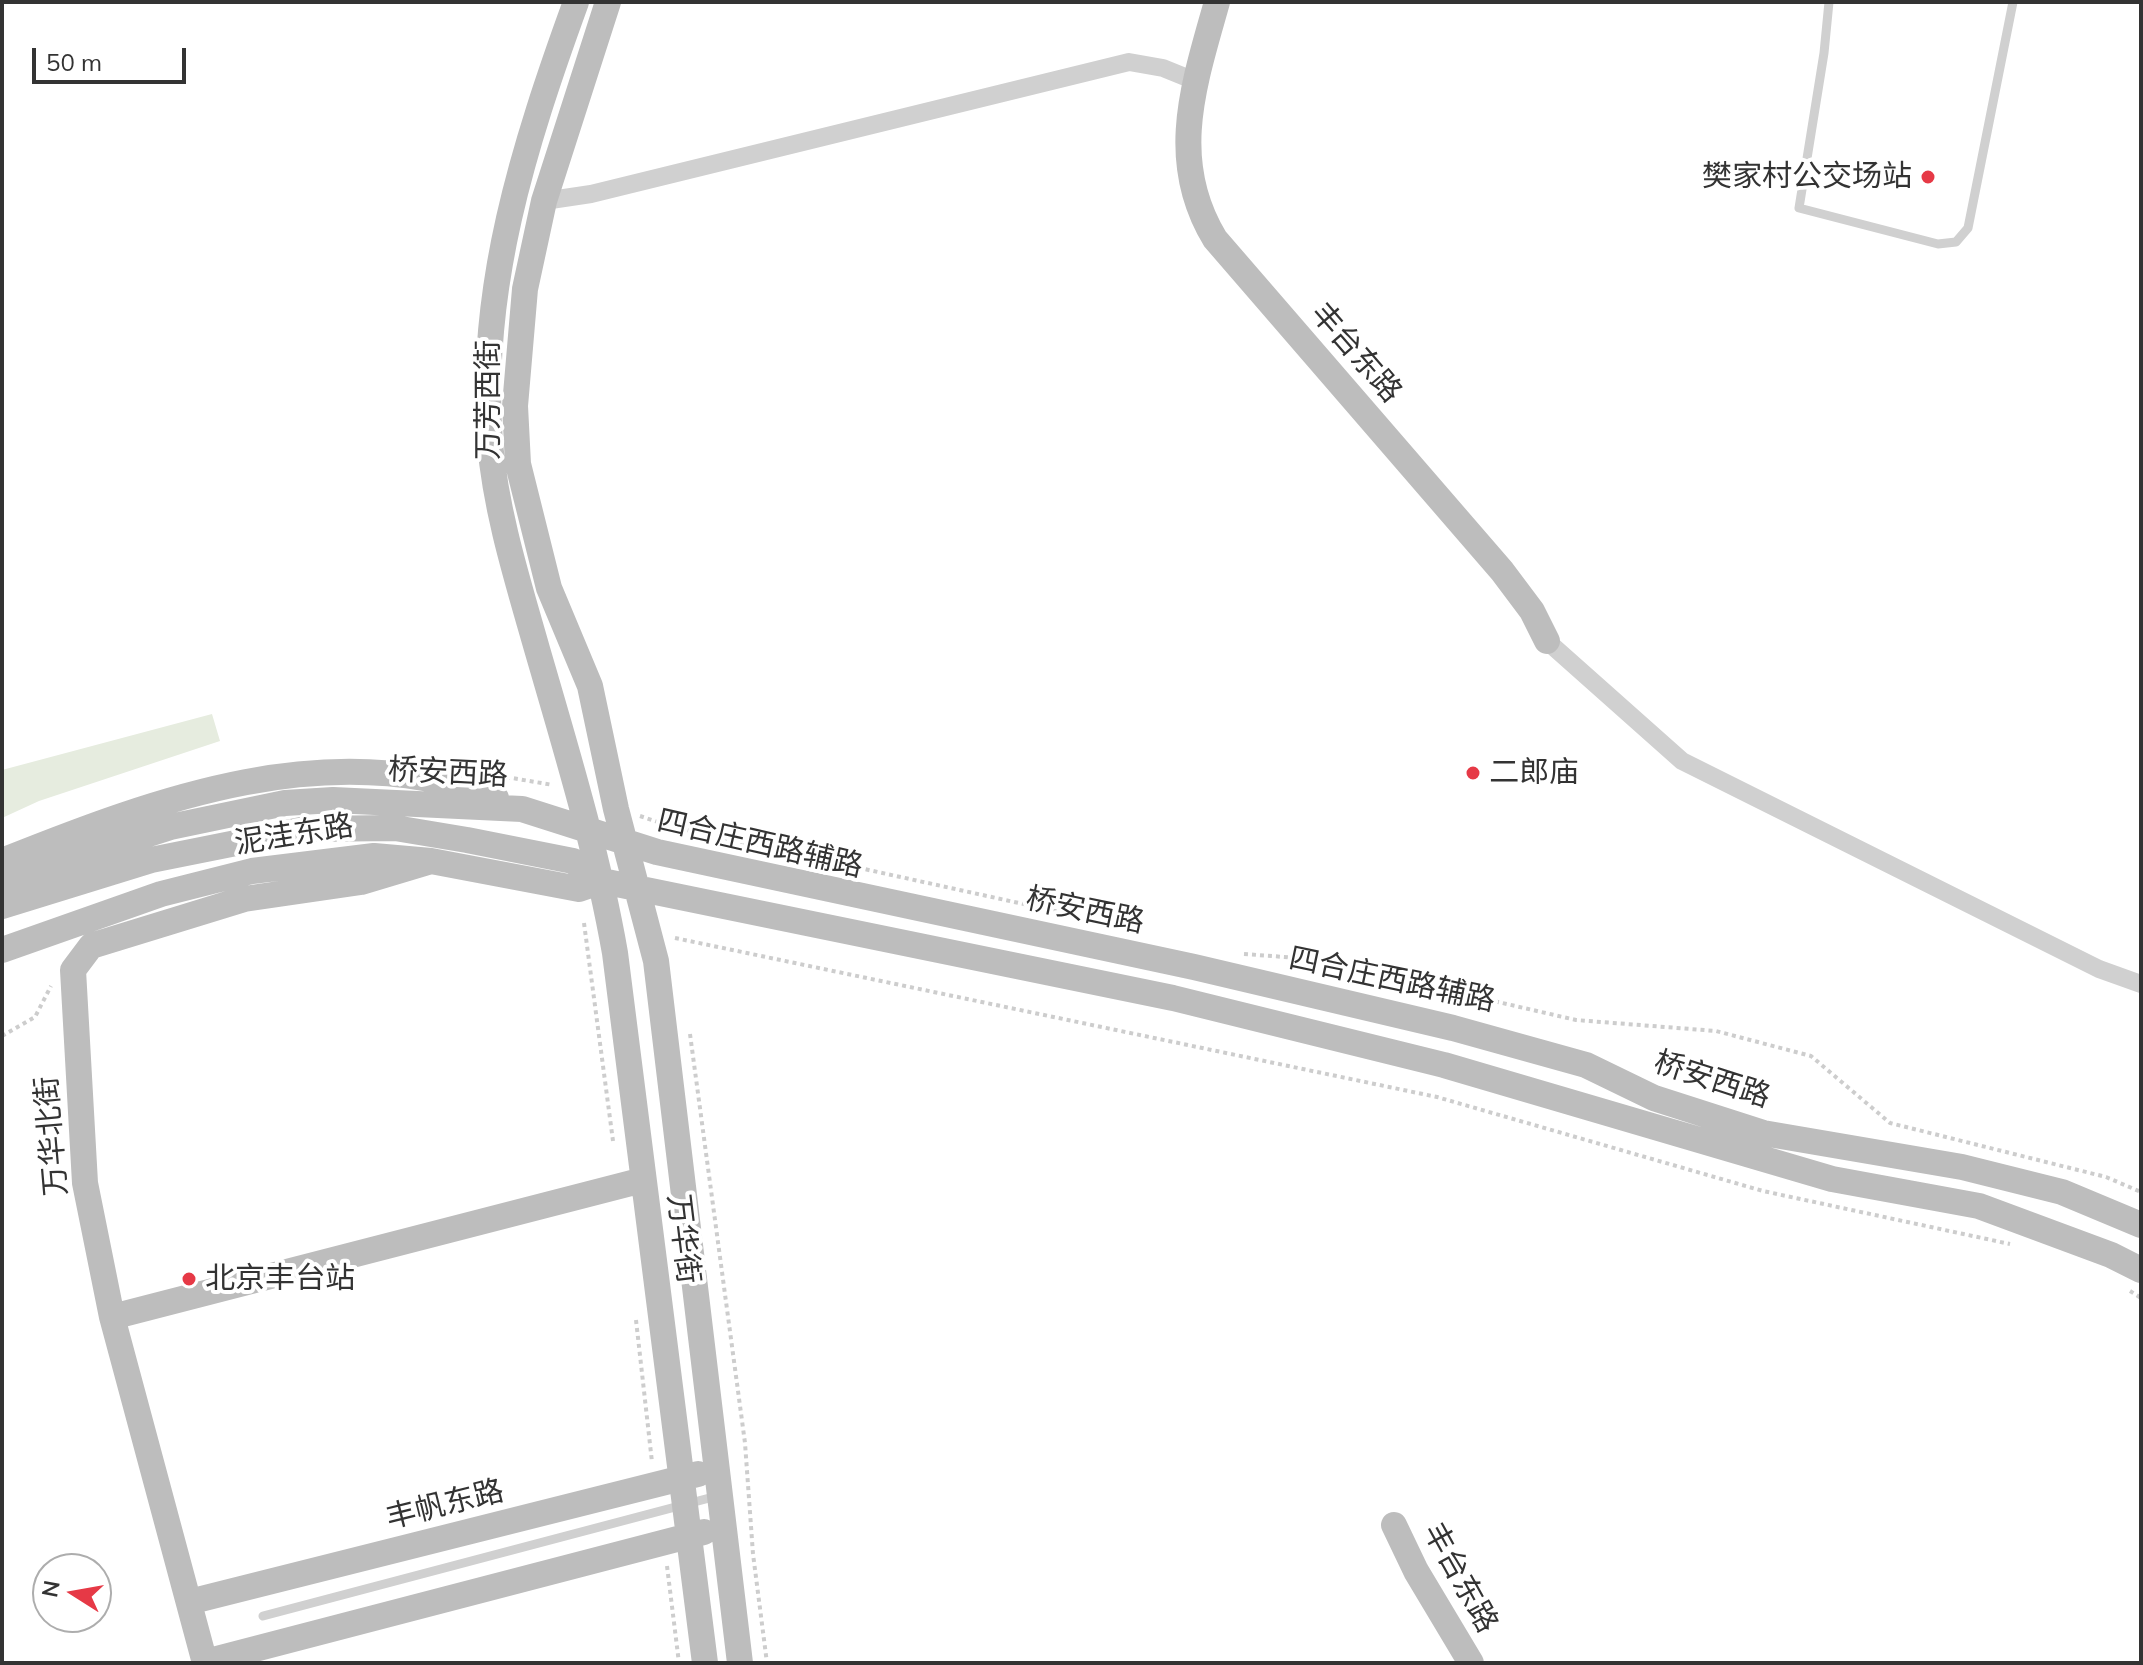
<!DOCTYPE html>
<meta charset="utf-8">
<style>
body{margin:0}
#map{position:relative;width:2143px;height:1665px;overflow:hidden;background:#fff;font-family:Mulish,sans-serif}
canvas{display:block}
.frame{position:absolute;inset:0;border:4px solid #333;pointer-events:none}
.north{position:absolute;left:32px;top:1553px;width:80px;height:80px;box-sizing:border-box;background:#fff;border:2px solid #adadad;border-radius:50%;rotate:281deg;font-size:22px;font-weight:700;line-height:32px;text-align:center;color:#333}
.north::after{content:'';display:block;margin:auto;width:28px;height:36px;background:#e63946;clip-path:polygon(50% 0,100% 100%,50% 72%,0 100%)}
.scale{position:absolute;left:32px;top:48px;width:154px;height:36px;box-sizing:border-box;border:4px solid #333;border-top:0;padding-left:10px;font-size:24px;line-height:28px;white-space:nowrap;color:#333;-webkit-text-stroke:6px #fff;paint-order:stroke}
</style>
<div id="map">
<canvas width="2143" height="1665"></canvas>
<div class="frame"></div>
<div class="north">N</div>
<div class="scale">50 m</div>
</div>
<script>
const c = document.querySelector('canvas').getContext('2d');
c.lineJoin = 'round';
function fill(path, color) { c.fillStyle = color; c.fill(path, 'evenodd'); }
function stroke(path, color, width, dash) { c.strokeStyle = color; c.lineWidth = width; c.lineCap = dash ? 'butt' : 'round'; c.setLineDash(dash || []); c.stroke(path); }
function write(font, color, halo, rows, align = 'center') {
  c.font = font + ' Mulish,"Noto Sans SC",sans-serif'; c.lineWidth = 8; c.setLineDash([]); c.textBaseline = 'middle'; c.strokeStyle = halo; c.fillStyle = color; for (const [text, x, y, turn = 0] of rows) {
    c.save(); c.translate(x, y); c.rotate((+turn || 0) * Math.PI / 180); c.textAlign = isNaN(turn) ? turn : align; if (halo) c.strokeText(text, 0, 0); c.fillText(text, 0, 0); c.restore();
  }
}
const green = new Path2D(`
 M 212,714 L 220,741 L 39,801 L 2,818 L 2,770 Z`);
const path = new Path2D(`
 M 506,777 L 553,785
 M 640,816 L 673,827 L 1119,925
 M 584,923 L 613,1141
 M 675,938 L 1437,1097 L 1763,1191 L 2010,1244
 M 1244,954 L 1312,959 L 1576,1020 L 1716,1031 L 1811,1056 L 1890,1123 L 2106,1177 L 2141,1192
 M 690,1034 L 745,1443 L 753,1554 L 767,1663
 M 2,1036 L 35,1017 L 51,986
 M 2130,1291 L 2141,1298
 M 636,1320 L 652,1462
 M 667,1566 L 679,1663`);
const lane = new Path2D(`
 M 1829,2 L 1824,53 L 1799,208 L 1938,244 L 1956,242 L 1968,228 L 2013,2
 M 263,1616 L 717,1496`);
const street = new Path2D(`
 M 544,201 L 591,194 L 1129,62 L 1163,68 L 1195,81
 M 1547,641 L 1682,761 L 2099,969 L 2141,984`);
const secondary = new Path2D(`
 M 576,2 C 524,145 478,289 490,443 C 496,513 518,582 537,649 C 566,749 597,850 615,953 L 705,1663
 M 608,2 L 544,201 L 525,289 L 515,406 L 518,464 L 549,588 L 590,686 L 616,809 L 656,961 L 740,1663
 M 1217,2 C 1194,84 1167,160 1215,239 L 1502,571 L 1532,611 L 1547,641
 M 2,861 C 157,799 331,734 496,798
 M 2,881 L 170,827 L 285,803 L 333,800 L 522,809 L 657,852 L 1194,967 L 1453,1028 L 1586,1065 L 1654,1098 L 1763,1133 L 1962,1167 L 2062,1192 L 2141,1225
 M 2,906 L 151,860 L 306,829 L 395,828 L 467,840 L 573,861 L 602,881 L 1173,998 L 1444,1065 L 1832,1179 L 1979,1206 L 2111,1255 L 2141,1270
 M 2,950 L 161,894 L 252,871 L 374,856 L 431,861 L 579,889 L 602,881
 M 112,1317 L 643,1180
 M 1394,1525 L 1416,1571 L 1471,1663
 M 189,1602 L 698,1474
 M 205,1662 L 704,1532
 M 205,1663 L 112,1317 L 85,1183 L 73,970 L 91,946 L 244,899 L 361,882 L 431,861`);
const markers = [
 [1928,177,8,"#e63946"],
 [1473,773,8,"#e63946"],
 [189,1279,8,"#e63946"]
];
const poiNames = [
 ["樊家村公交场站",1912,177,"right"],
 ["二郎庙",1489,773],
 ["北京丰台站",205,1279]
];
const streetNames = [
 ["丰台东路",1356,353,49],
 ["万芳西街",489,400,-90],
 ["桥安西路",448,773,3],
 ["泥洼东路",294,835,-9],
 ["四合庄西路辅路",760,844,13],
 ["桥安西路",1085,911,12],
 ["四合庄西路辅路",1392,980,12],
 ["桥安西路",1712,1080,18],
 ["万华北街",52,1136,-95],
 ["万华街",683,1239,83],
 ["丰帆东路",445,1505,-14],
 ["丰台东路",1460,1578,61]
];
fill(green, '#e6ecdf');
stroke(path, '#cdcdcd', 4, [4, 4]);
stroke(lane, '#d0d0d0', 9);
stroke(street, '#d0d0d0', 18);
stroke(secondary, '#bdbdbd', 26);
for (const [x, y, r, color] of markers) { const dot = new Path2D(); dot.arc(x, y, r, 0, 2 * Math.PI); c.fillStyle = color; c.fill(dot); stroke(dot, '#fff', 3); }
write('30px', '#333', '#fff', poiNames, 'left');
write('30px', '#333', '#fff', streetNames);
</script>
